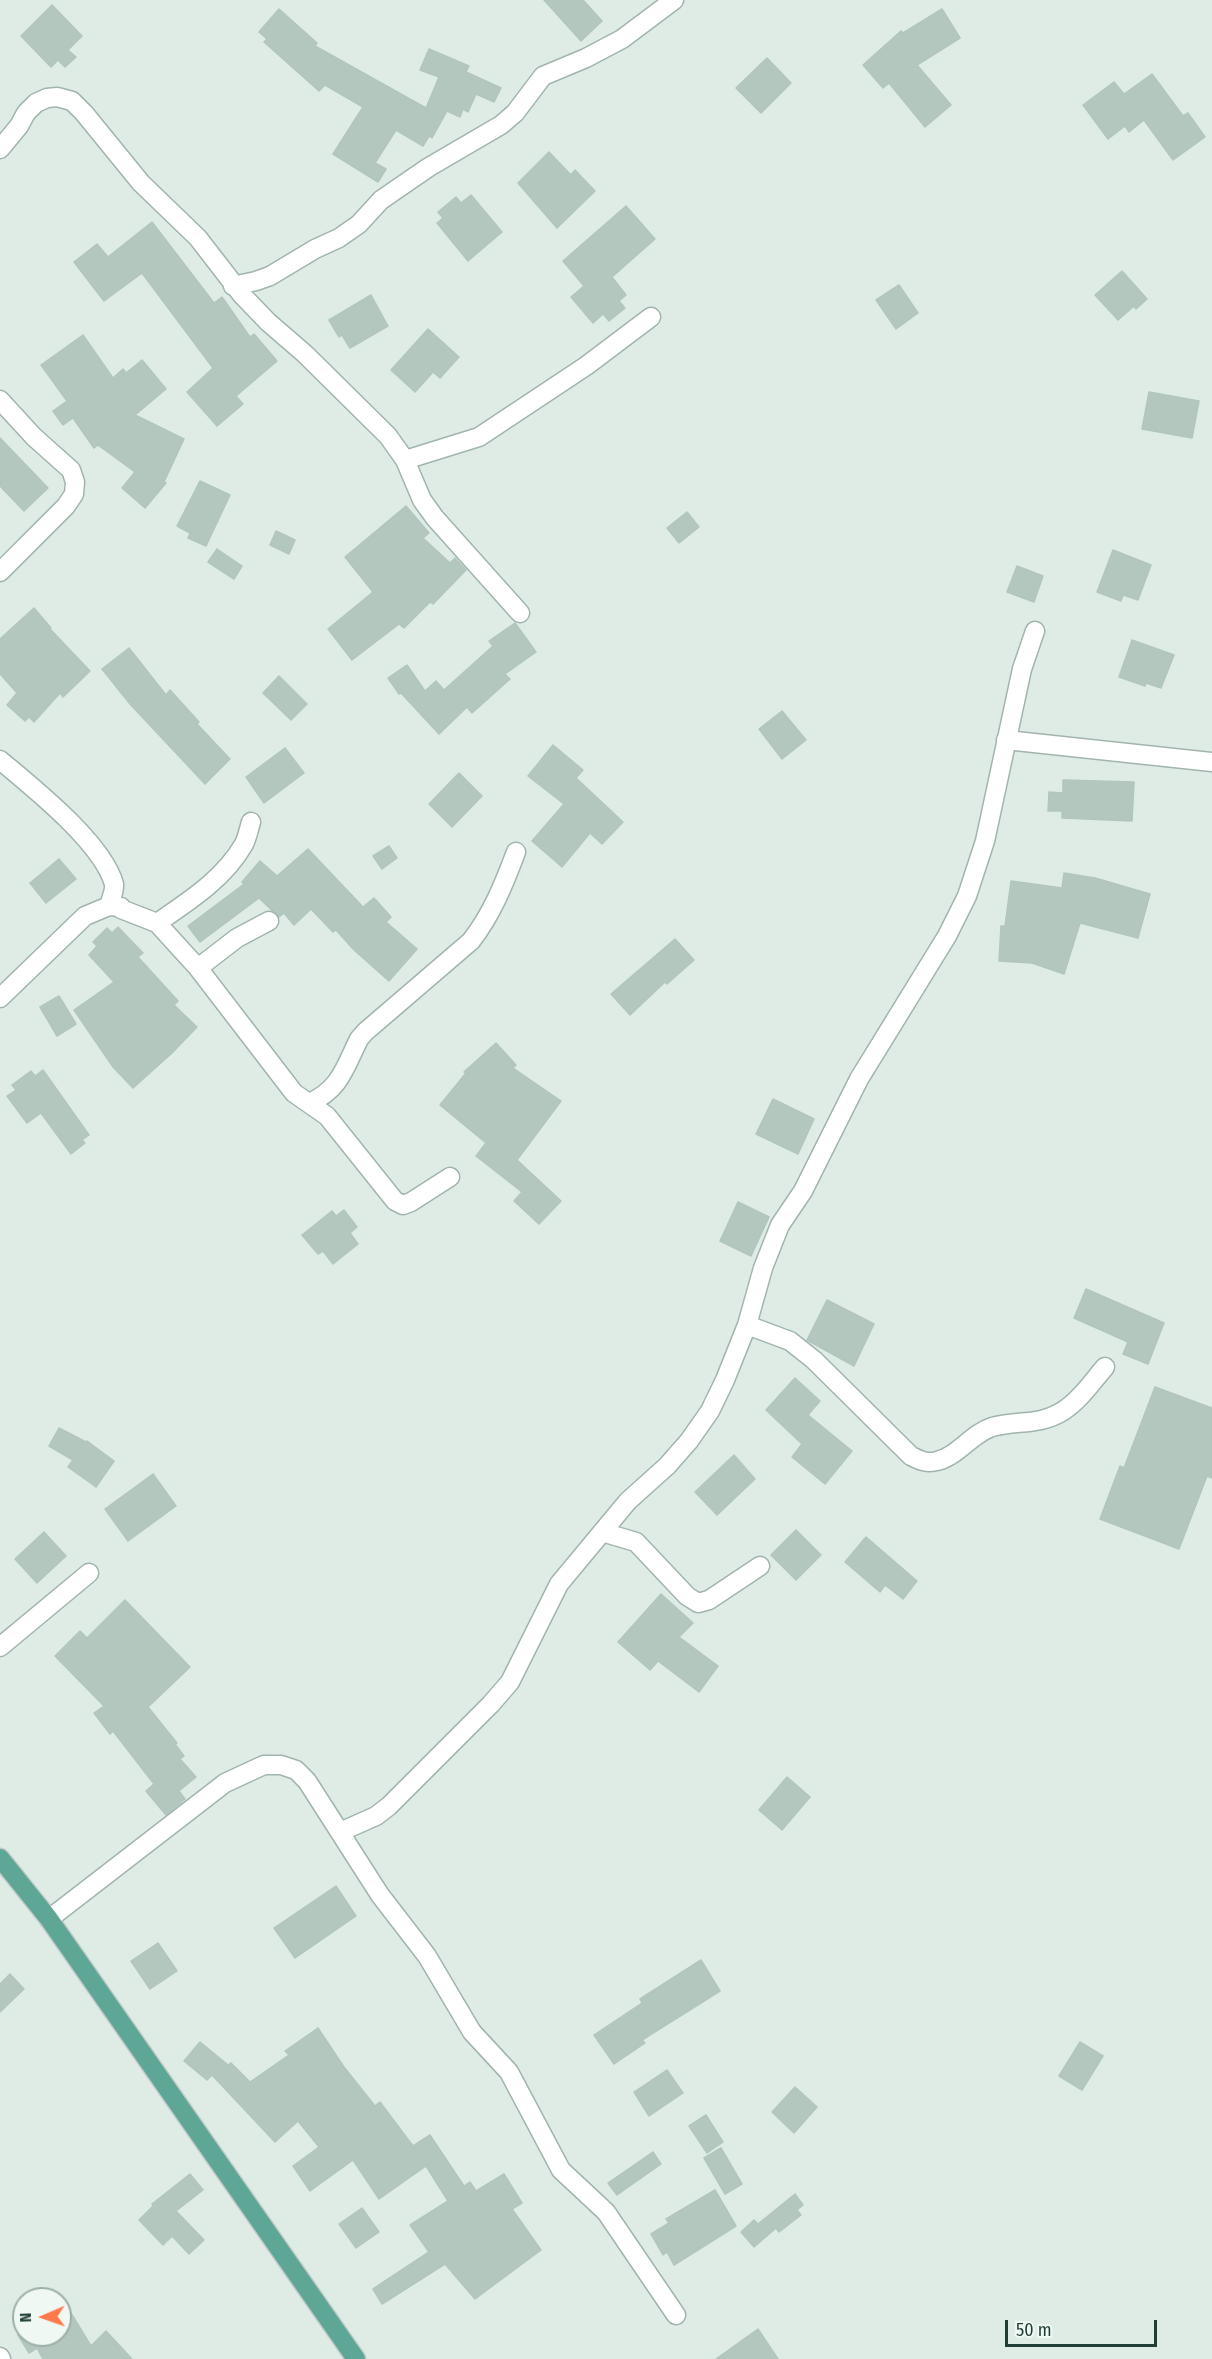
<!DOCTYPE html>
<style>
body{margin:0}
#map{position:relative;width:1212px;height:2359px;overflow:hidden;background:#dfece6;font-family:"Fira Sans Condensed",sans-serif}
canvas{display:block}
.north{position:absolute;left:12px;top:2287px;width:60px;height:60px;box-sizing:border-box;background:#f0f8f4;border:2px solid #9caea8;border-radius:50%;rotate:268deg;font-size:16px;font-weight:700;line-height:24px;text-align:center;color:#1e3e36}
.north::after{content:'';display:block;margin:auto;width:21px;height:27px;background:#ff794a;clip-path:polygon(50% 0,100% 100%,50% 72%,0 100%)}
.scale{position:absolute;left:1005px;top:2320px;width:152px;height:27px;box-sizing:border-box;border:3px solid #1e3e36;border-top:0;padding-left:8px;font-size:18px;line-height:21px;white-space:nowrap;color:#1e3e36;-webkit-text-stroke:4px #f0f8f4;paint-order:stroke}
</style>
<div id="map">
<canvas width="1212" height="2359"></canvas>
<div class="north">N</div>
<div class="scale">50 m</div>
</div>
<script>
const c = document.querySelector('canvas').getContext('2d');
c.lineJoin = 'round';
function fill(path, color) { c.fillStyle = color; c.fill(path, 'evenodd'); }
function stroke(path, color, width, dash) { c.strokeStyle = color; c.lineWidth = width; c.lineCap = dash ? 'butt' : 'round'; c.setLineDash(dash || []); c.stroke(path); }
const building = new Path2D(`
 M 544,0 L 583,0 L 602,21 L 581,41 Z
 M 52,5 L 82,36 L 68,50 L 76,57 L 65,67 L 58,60 L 51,67 L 21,36 Z
 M 279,9 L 317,43 L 315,46 L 426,108 L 439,77 L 420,70 L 429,49 L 469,66 L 466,72 L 501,88 L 494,102 L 476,94 L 468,112 L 463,109 L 460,117 L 447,111 L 432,138 L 429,136 L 423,146 L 396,130 L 375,163 L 386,169 L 378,182 L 333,154 L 363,107 L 325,85 L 319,91 L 264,42 L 267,39 L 259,32 Z
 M 942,9 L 960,38 L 917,65 L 951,105 L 925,127 L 889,83 L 883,88 L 863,65 L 901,31 L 903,33 Z
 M 767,58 L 791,83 L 761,113 L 736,88 Z
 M 1152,74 L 1183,116 L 1188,113 L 1205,137 L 1173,160 L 1144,120 L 1129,132 L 1125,126 L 1108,139 L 1083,105 L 1114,82 L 1124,94 Z
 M 549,152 L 571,175 L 575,170 L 595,191 L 557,228 L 518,183 Z
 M 471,195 L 502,232 L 468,261 L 437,223 L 443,218 L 438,212 L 456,197 L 461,203 Z
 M 626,206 L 655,239 L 612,277 L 626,295 L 619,301 L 625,308 L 609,321 L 603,314 L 593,323 L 571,297 L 584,286 L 563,261 Z
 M 152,222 L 214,303 L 222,297 L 250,337 L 254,334 L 277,361 L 236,396 L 243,404 L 217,426 L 187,392 L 213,368 L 142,273 L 104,301 L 74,262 L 97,244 L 108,257 Z
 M 1122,271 L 1147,299 L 1136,309 L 1134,306 L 1118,320 L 1095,295 Z
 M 899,285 L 918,313 L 896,329 L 876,300 Z
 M 371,295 L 388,326 L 350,348 L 342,335 L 339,337 L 329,320 Z
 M 428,329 L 459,357 L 440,378 L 433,372 L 415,392 L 391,370 Z
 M 83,335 L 113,378 L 123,369 L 126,373 L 142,360 L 166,389 L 135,415 L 184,439 L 164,482 L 166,483 L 145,508 L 122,488 L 135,472 L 98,445 L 94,448 L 73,418 L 63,425 L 53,411 L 67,401 L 41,365 Z
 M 1149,392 L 1199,401 L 1192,438 L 1142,429 Z
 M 0,438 L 48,488 L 24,511 L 0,486 Z
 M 200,481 L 230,495 L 206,546 L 188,538 L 190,533 L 177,526 Z
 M 406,506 L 429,533 L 423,538 L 450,563 L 455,558 L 466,570 L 433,604 L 430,602 L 404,628 L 399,624 L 352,660 L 328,629 L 373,592 L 345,557 Z
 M 687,512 L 699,527 L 679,543 L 667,528 Z
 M 276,531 L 295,540 L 289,554 L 270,545 Z
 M 217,549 L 242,566 L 234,579 L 208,562 Z
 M 1113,550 L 1151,565 L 1138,600 L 1123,595 L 1121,601 L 1097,592 Z
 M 1017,566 L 1043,576 L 1034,602 L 1007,592 Z
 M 34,608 L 51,628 L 50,629 L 90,671 L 63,697 L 60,693 L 34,722 L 29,717 L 25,721 L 7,705 L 17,693 L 0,674 L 0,639 Z
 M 515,623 L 536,652 L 505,674 L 510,679 L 472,713 L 467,707 L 439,734 L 401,693 L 399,694 L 388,678 L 407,665 L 425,691 L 436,681 L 444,690 L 493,646 L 489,641 Z
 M 1132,640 L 1174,655 L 1161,688 L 1146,683 L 1145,686 L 1119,677 Z
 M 129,648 L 166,695 L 170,690 L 199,722 L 197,724 L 230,759 L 205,784 L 130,704 L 102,669 Z
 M 279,676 L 307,704 L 291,720 L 263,693 Z
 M 782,711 L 806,740 L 782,759 L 759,729 Z
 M 553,745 L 583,770 L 576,778 L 623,822 L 602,844 L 590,833 L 562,867 L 532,841 L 564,804 L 528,776 Z
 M 285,748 L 304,773 L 264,803 L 246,777 Z
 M 459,773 L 482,796 L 452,827 L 429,804 Z
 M 1063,780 L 1134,782 L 1132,821 L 1062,818 L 1062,811 L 1048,811 L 1049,792 L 1063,793 Z
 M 389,846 L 397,858 L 382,869 L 373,856 Z
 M 308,849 L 363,907 L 374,898 L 391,917 L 386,922 L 417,949 L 389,981 L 354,950 L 336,930 L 333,932 L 311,909 L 294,925 L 284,913 L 279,917 L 259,898 L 200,942 L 188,926 L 244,884 L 242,882 L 260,861 L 277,876 Z
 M 59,859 L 76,879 L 46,903 L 30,883 Z
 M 1064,873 L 1095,878 L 1150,894 L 1138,938 L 1080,923 L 1064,974 L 1032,963 L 999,961 L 1001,926 L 1005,926 L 1011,881 L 1062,888 Z
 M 118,927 L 143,953 L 138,957 L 178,1001 L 174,1005 L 197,1027 L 172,1053 L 133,1088 L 113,1067 L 74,1010 L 114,982 L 89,955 L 97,946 L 93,942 L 107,928 L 112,933 Z
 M 675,939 L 694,960 L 667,984 L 665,982 L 630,1015 L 611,994 Z
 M 59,996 L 76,1024 L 57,1036 L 40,1007 Z
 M 496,1043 L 516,1065 L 513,1068 L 561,1101 L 517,1160 L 561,1201 L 539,1224 L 514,1201 L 522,1192 L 476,1156 L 486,1143 L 440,1105 L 466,1073 L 464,1072 Z
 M 43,1070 L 89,1135 L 82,1140 L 85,1143 L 71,1154 L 41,1113 L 27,1123 L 7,1096 L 16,1090 L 12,1085 L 31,1071 L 35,1076 Z
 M 773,1099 L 814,1119 L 798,1154 L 756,1134 Z
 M 738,1202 L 769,1217 L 751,1256 L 720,1241 Z
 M 344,1210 L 357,1227 L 350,1233 L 358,1244 L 333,1264 L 323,1251 L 318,1254 L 302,1235 L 332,1211 L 336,1216 Z
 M 1086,1289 L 1164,1323 L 1148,1364 L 1123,1354 L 1128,1342 L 1074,1318 Z
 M 827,1300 L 874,1324 L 854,1366 L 807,1340 Z
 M 795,1378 L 820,1401 L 808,1415 L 852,1451 L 825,1484 L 792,1457 L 802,1444 L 766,1410 Z
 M 1155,1387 L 1212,1408 L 1212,1478 L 1207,1476 L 1179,1549 L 1100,1519 L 1120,1466 L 1124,1468 Z
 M 59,1428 L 86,1442 L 87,1441 L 114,1461 L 96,1487 L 68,1467 L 73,1460 L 49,1446 Z
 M 734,1455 L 755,1479 L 717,1515 L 695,1492 Z
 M 153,1474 L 176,1506 L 128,1541 L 105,1509 Z
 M 796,1530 L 821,1555 L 796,1580 L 771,1555 Z
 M 44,1532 L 55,1544 L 52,1548 L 56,1545 L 66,1556 L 37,1583 L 15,1559 Z
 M 866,1537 L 917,1581 L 903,1599 L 885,1585 L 880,1592 L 845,1562 Z
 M 661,1594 L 693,1623 L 679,1637 L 718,1666 L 699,1692 L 658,1661 L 650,1670 L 618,1642 Z
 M 125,1600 L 190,1667 L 148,1707 L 177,1743 L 175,1744 L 184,1756 L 180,1759 L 196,1777 L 179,1791 L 185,1799 L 166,1815 L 146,1791 L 154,1784 L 113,1731 L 110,1734 L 94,1713 L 104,1706 L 55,1656 L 80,1631 L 87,1638 Z
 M 787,1777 L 810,1797 L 782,1830 L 759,1810 Z
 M 336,1886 L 356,1916 L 295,1958 L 274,1928 Z
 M 158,1943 L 177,1971 L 150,1989 L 131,1961 Z
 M 701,1960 L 720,1991 L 642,2040 L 645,2043 L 614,2064 L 594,2035 L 642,2003 L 640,1999 Z
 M 10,1974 L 24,1989 L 0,2012 L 0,1984 Z
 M 318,2028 L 344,2067 L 375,2106 L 380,2102 L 413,2146 L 430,2135 L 464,2186 L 470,2182 L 476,2191 L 504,2174 L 522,2203 L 512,2209 L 541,2250 L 475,2299 L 445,2264 L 382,2304 L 373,2289 L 429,2252 L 410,2225 L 448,2201 L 426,2166 L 379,2199 L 353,2160 L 310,2191 L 293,2166 L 319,2147 L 298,2121 L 275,2142 L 212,2075 L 207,2080 L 184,2061 L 200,2042 L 228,2065 L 231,2063 L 250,2082 L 289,2055 L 285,2051 Z
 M 1080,2042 L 1103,2056 L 1082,2090 L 1059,2076 Z
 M 667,2070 L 683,2093 L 649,2116 L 634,2092 Z
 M 795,2087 L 817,2107 L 794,2133 L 772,2112 Z
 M 706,2115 L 723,2142 L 707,2153 L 689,2126 Z
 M 721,2148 L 742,2184 L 725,2194 L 704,2158 Z
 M 653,2152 L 661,2164 L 617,2195 L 608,2183 Z
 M 190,2174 L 203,2190 L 176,2211 L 204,2240 L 189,2254 L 172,2236 L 163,2245 L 139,2220 L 153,2206 L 152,2204 Z
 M 715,2190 L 736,2226 L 674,2265 L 667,2252 L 663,2255 L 651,2234 L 669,2223 L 666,2219 Z
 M 795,2194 L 803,2205 L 797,2210 L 801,2215 L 779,2232 L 776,2228 L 754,2247 L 741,2232 L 754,2220 L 758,2224 Z
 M 362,2208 L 379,2232 L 356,2248 L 339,2224 Z
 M 60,2295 L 91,2346 L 106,2331 L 132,2359 L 43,2359 L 37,2348 L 29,2353 L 18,2335 L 60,2335 Z
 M 758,2329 L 778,2359 L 716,2359 Z`);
const minor = new Path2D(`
 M 0,149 L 19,126 L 26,113 L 36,103 L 47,98 L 57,97 L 72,101 L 84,113 L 141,183 L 198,238 L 242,295 L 268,322 L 305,354 L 388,436 L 405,460 L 422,500 L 435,518 L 520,613
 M 233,286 L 256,281 L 270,276 L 315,249 L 339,238 L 359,224 L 381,200 L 429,167 L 501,125 L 515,113 L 543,76 L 586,58 L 622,39 L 674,0
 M 0,400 L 34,437 L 71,470 L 75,482 L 74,494 L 66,506 L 0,572
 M 405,460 L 479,437 L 586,366 L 651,317
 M 1006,740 L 1212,762
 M 0,760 C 33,788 102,842 114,884 C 115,890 111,899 109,906
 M 157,923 C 189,901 224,879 244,844 C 247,838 249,829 251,822
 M 198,968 L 237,938 L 269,921
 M 0,998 L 85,916 L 109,906 L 121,907 L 121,909 L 157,923 L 198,968 L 294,1093 L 327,1116 L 395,1201 L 403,1205 L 411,1202 L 450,1177
 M 309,1103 C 340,1090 345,1067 359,1039 L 365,1032 L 471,941 C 492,914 504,884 516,852
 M 747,1325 L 790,1341 L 814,1360 L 911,1456 C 919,1460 927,1464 937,1461 C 958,1456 971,1434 992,1427 C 1017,1420 1039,1426 1063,1411 C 1080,1400 1092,1382 1105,1367
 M 602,1532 L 636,1542 L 687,1596 L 698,1603 L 709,1600 L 760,1566
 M 0,1647 L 89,1573
 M 340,1832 L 376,1816 L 389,1806 L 491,1704 L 510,1682 L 559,1584 L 628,1501 L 667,1466 L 689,1441 L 710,1411 L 725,1380 L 747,1325 L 763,1268 L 780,1225 L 803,1191 L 859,1079 L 947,936 L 967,896 L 985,841 L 1022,669 L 1035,631
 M 49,1919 L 225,1783 L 264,1765 L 281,1765 L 296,1770 L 307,1781 L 380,1895 L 427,1956 L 472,2032 L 509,2072 L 561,2170 L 606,2212 L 676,2315
 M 0,2357 L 1,2359`);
const major = new Path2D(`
 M 0,1858 L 49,1919 L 356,2359`);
fill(building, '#b4c7bf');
stroke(building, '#b1c6be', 1.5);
stroke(minor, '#a1b4ae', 21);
stroke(major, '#c0c9c7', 21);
stroke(minor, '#fff', 18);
stroke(major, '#5ea695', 18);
</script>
